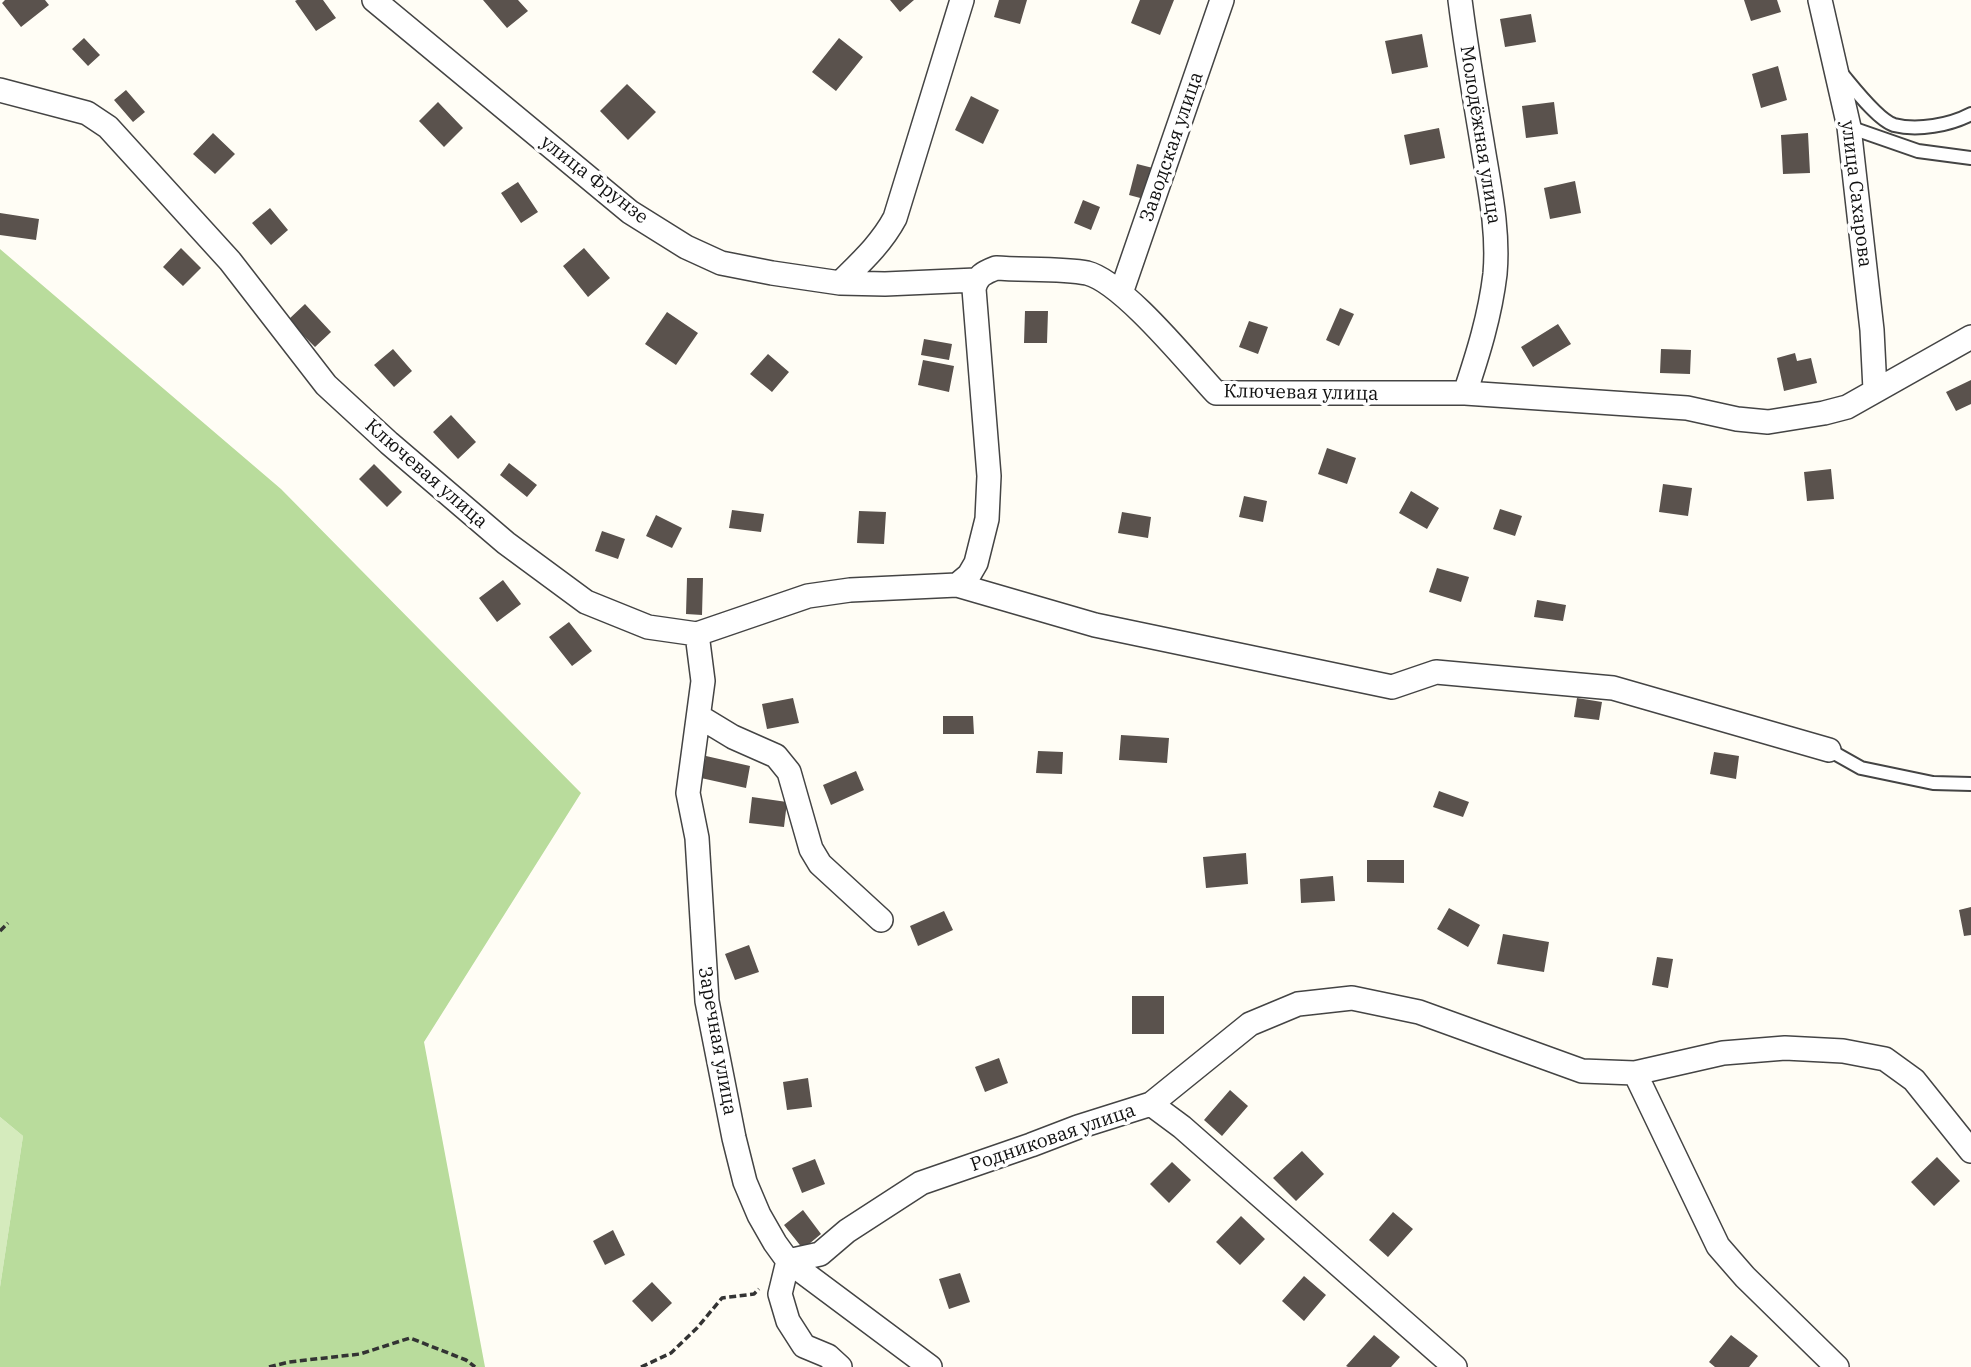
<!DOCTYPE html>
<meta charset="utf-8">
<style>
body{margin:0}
canvas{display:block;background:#fffdf5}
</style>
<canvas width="1971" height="1367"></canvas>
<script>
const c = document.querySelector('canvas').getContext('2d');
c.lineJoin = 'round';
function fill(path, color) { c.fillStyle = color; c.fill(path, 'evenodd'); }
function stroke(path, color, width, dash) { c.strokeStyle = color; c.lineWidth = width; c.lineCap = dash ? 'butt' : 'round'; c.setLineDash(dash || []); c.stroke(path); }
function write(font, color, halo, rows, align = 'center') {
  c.font = font + ' "IBM Plex Serif",serif'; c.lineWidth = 7; c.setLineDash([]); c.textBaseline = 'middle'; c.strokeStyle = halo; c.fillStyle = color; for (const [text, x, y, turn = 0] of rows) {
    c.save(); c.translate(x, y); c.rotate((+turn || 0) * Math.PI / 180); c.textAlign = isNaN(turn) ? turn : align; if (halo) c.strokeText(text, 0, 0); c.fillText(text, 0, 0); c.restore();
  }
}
const green = new Path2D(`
 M 0,1117 L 23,1136 L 0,1287 Z`);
const forest = new Path2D(`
 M 0,249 L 281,489 L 581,793 L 424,1042 L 485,1367 L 0,1367 L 0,1287 L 23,1136 L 0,1117 Z`);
const building = new Path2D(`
 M 5,0 L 45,0 L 49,5 L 21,27 L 2,3 Z
 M 297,0 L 323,0 L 336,18 L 316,31 L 295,1 Z
 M 483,0 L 518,0 L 528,11 L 507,28 Z
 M 890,0 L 914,0 L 900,12 Z
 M 999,0 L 1027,0 L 1020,24 L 994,17 Z
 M 1140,0 L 1174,0 L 1160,35 L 1131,23 Z
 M 1744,0 L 1777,0 L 1781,12 L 1751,21 Z
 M 1531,14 L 1536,42 L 1505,47 L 1500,19 Z
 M 1422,34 L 1428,67 L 1392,74 L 1385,41 Z
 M 84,38 L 100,55 L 88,66 L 72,49 Z
 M 839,38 L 863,57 L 836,91 L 812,72 Z
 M 1778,66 L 1787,100 L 1761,108 L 1752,74 Z
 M 627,84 L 656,112 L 628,140 L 600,111 Z
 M 126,90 L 145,112 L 133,122 L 114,100 Z
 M 971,96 L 999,110 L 983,144 L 955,130 Z
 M 438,102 L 463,128 L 444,147 L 419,121 Z
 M 1554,102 L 1558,134 L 1526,138 L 1522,106 Z
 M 1439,128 L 1445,158 L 1410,165 L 1404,135 Z
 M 213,133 L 235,154 L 215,174 L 193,154 Z
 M 1808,133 L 1810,173 L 1783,174 L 1781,135 Z
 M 1137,164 L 1153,168 L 1144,199 L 1129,195 Z
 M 1575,181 L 1581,213 L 1550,219 L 1544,188 Z
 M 518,182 L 538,212 L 521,223 L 501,193 Z
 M 1083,200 L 1100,207 L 1091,230 L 1074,223 Z
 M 270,208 L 288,230 L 271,245 L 252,223 Z
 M 0,213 L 39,219 L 36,240 L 0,235 Z
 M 181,248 L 201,268 L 183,286 L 163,267 Z
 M 584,248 L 610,278 L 588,297 L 563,266 Z
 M 305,304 L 331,332 L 315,347 L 288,320 Z
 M 1340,308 L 1354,314 L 1339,346 L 1326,340 Z
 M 1025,311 L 1048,311 L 1047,343 L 1024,343 Z
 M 667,312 L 698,333 L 676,365 L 645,344 Z
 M 1249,321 L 1268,327 L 1258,354 L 1239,347 Z
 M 1558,324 L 1571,344 L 1533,367 L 1521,347 Z
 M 924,339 L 952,344 L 949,360 L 921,355 Z
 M 393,349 L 412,371 L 394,387 L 374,365 Z
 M 1661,349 L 1691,350 L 1690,374 L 1660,373 Z
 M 1795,353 L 1797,361 L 1811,358 L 1817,383 L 1784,391 L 1777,358 Z
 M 768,354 L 789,372 L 772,392 L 750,374 Z
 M 923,360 L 954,366 L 949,392 L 918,385 Z
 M 1971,380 L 1971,404 L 1956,411 L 1946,392 Z
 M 451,415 L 476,442 L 458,459 L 433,432 Z
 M 1327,448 L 1356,458 L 1347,484 L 1318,474 Z
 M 509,463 L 537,485 L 527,497 L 500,475 Z
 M 374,464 L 402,492 L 387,507 L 359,479 Z
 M 1831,469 L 1834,499 L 1807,501 L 1804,472 Z
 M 1663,484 L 1692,488 L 1688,516 L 1659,512 Z
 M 1411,491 L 1439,508 L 1427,529 L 1399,513 Z
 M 1244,496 L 1267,501 L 1263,522 L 1239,517 Z
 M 1500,509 L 1522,516 L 1515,536 L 1493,529 Z
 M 732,510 L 764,514 L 761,532 L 729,528 Z
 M 859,511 L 886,512 L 884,544 L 857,543 Z
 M 1122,512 L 1151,517 L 1148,538 L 1118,533 Z
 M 656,515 L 682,528 L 672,548 L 646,536 Z
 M 602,531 L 625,539 L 618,559 L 595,551 Z
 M 1437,568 L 1469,577 L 1461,602 L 1429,592 Z
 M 687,578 L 703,578 L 702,615 L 686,614 Z
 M 503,580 L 521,604 L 497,622 L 479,598 Z
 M 1537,600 L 1566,605 L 1563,621 L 1534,617 Z
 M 569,622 L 592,651 L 572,666 L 549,637 Z
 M 793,698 L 799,723 L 767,729 L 762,704 Z
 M 1577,698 L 1602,702 L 1599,720 L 1574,717 Z
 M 943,716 L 973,716 L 974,734 L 943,734 Z
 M 1121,735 L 1169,738 L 1167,763 L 1119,760 Z
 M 1038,751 L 1063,752 L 1062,774 L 1036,773 Z
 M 1714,752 L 1739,756 L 1736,779 L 1710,774 Z
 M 706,756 L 750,766 L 746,788 L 701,778 Z
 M 856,771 L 864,790 L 831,805 L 823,785 Z
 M 1439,791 L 1469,802 L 1463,817 L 1433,807 Z
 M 752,797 L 787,802 L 784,827 L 749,823 Z
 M 1246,853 L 1248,884 L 1206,888 L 1203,857 Z
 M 1367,860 L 1404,860 L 1404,883 L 1367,882 Z
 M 1333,876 L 1335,901 L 1301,903 L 1300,879 Z
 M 1971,907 L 1971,935 L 1964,936 L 1959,910 Z
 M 1449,908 L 1480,925 L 1468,947 L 1437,929 Z
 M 944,911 L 953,930 L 918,946 L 910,926 Z
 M 1503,934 L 1549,942 L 1544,972 L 1497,964 Z
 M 749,945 L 759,972 L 735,980 L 725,954 Z
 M 1657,957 L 1673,959 L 1668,988 L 1652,985 Z
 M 1132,996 L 1164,996 L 1164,1034 L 1132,1034 Z
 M 999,1058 L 1008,1083 L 985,1092 L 975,1067 Z
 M 808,1078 L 812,1107 L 787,1110 L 783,1082 Z
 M 1230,1090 L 1248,1106 L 1222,1136 L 1204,1120 Z
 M 1302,1151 L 1324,1174 L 1296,1201 L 1273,1178 Z
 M 1937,1157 L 1960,1181 L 1934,1206 L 1911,1182 Z
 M 815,1159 L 825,1184 L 802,1193 L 792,1168 Z
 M 1172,1162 L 1191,1180 L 1169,1203 L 1150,1184 Z
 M 803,1210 L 821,1234 L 803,1249 L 784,1225 Z
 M 1393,1212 L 1413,1229 L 1388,1257 L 1369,1240 Z
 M 1241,1216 L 1265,1239 L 1240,1265 L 1216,1242 Z
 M 613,1230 L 625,1255 L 605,1265 L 593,1241 Z
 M 960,1273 L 970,1302 L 949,1309 L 939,1279 Z
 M 1304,1276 L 1326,1295 L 1304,1321 L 1282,1301 Z
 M 652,1282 L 672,1303 L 652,1322 L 632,1301 Z
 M 1374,1335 L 1400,1357 L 1391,1367 L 1348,1367 L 1346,1366 Z
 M 1731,1335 L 1758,1356 L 1749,1367 L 1715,1367 L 1709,1362 Z`);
const path = new Path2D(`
 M 0,931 L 8,923
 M 269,1367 L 289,1362 L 360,1354 L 410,1338 L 466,1360 L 475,1367
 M 641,1367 L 671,1353 L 697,1328 L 722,1298 L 754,1294 L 759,1289`);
const service = new Path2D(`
 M 1842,74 C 1853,87 1878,120 1894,125 C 1918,131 1950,125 1971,114
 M 1849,127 L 1918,151 L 1971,158
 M 1829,750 L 1861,768 L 1933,783 L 1971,784`);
const minor = new Path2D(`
 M 374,0 L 630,212 L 686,247 L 721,263 L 772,273 L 840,283 L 885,284 L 976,280
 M 1460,0 C 1466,48 1474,95 1482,142 C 1489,186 1499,230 1495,274 C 1490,316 1478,354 1465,393
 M 1820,0 L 1849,127 L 1872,330 L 1875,390
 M 0,90 L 87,113 L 108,127 L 230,261 L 326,385 L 389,443 L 506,543 L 586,602 L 648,627 L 697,634 L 808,596 L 850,590 L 957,585 L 969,575 L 976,563 L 987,519 L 989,476 L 974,289 C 977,276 983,273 996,268 C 1022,270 1064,268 1087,273 C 1123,282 1189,364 1216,393 L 1465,393 L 1687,408 L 1737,419 L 1768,422 L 1824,413 L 1847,407 L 1971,337
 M 840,283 C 861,262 881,244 895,218 L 962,0
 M 1121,293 L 1222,0
 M 957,585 L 1095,625 L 1392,687 L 1436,672 L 1613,688 L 1829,750
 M 697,634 L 703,681 L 688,793 L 697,838 L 707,1001 L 734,1138 L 745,1182 L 759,1215 L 775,1243 L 788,1261 L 930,1367
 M 700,717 L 733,737 L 776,756 L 789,772 L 811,849 L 820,864 L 881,920
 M 1635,1073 L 1718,1246 L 1745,1277 L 1837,1367
 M 1151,1104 L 1250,1024 L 1298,1004 L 1352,998 L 1419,1012 L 1582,1071 L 1635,1073 L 1723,1053 L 1785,1048 L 1843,1051 L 1885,1059 L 1914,1080 L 1971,1151
 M 788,1261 L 820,1254 L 847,1231 L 921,1183 L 1031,1145 L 1078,1127 L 1151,1104 L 1182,1127 L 1455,1367
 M 788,1261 L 780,1294 L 788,1321 L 804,1346 L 828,1356 L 840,1367`);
const streetNames = [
 ["Молодёжная улица",1480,135,81],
 ["Заводская улица",1172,147,-71],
 ["улица Фрунзе",594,180,38],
 ["улица Сахарова",1856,194,83],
 ["Ключевая улица",1301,393,1],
 ["Ключевая улица",426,474,41],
 ["Заречная улица",717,1041,80],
 ["Родниковая улица",1053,1138,-19]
];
fill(green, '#d5ebbd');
fill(forest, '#b9dc9c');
fill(building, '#5a524d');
stroke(service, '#444', 16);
stroke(minor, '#444', 26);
stroke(path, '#333', 3.5, [7, 3.5]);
stroke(service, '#fff', 12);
stroke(minor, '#fff', 23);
write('19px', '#111', '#fff', streetNames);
</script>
